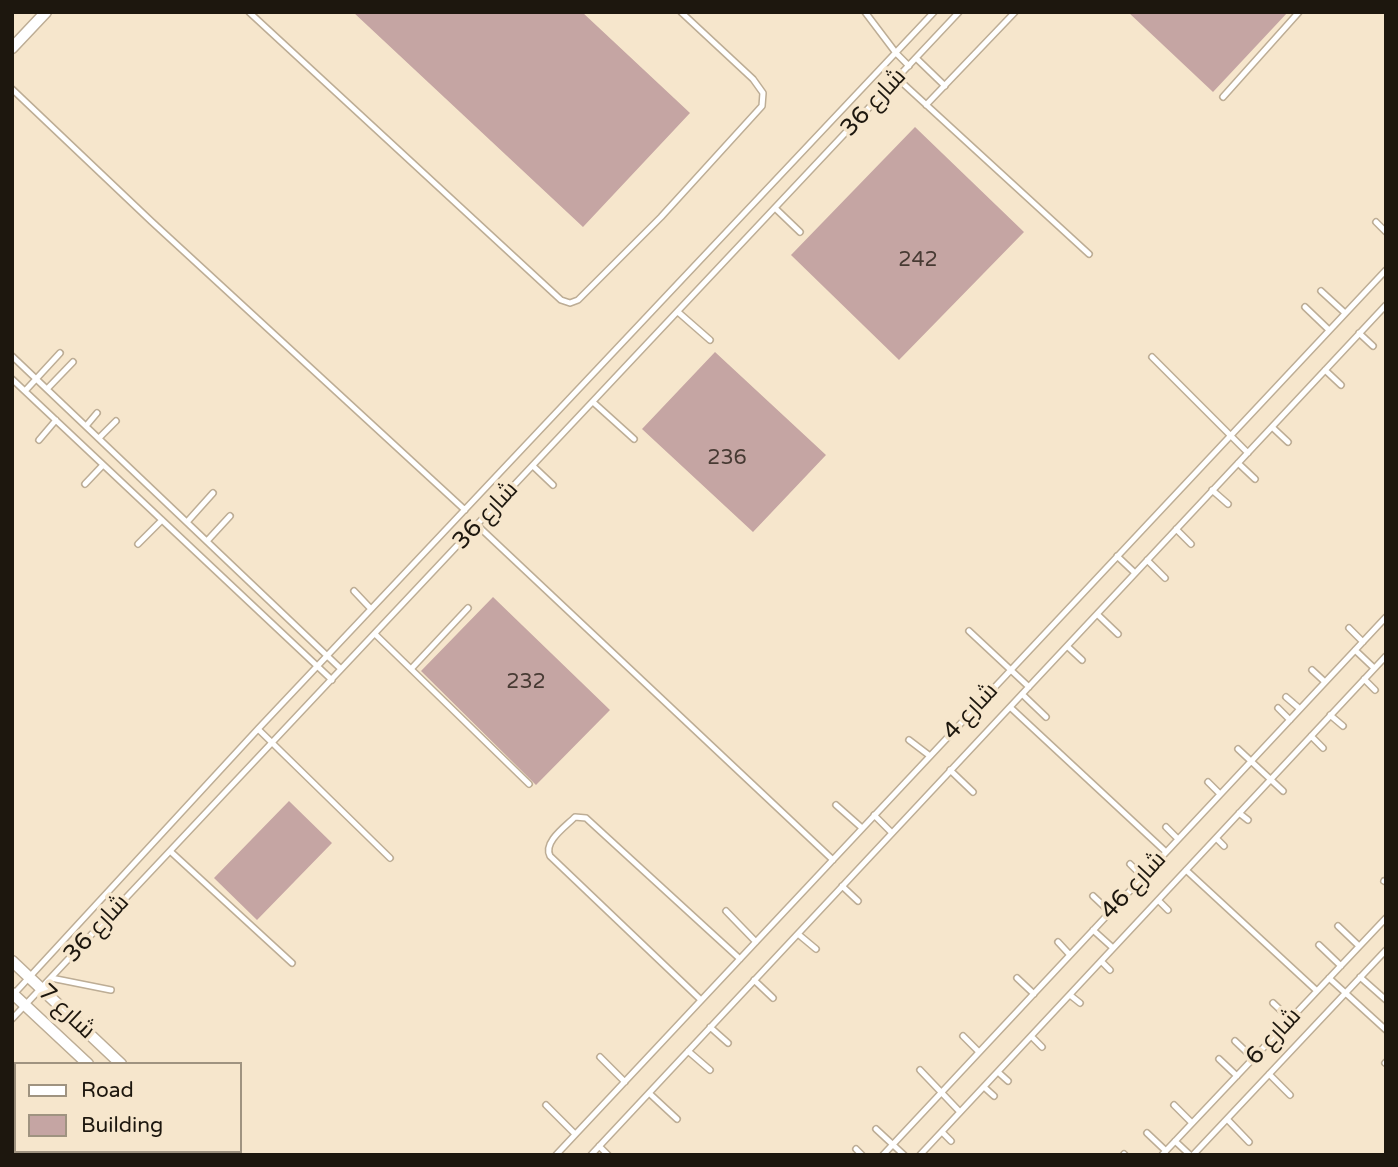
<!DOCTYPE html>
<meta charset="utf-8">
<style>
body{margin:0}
#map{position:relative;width:1398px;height:1167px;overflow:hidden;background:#f6e6cc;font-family:"Varela Round",sans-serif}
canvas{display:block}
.frame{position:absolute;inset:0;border:14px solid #1d170e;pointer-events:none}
.legend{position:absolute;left:14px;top:1062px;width:228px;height:91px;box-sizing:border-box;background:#f6e6cc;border:2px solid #9f9380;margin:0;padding:9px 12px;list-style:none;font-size:21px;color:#1d170e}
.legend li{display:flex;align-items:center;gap:14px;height:35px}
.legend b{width:35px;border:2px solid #9f9380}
</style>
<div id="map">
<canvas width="1398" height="1167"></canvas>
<div class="frame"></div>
<ul class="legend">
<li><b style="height:9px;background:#fff"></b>Road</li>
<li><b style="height:19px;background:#c5a5a3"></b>Building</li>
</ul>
</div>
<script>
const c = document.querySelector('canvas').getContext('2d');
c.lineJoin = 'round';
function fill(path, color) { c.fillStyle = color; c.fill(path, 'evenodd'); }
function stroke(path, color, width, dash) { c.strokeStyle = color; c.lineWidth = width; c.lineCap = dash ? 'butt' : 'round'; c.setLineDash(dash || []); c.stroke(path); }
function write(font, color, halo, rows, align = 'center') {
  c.font = font + ' "Varela Round",Cairo,sans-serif'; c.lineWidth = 7; c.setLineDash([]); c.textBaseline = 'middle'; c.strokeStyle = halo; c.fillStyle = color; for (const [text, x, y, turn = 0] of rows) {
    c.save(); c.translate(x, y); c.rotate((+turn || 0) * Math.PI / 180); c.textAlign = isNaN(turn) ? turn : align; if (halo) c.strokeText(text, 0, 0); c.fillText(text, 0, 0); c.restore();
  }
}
const building = new Path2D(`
 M 353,12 L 582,12 L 690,113 L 583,227 Z
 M 1128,12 L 1288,12 L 1213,92 Z
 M 915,127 L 1024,232 L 899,360 L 791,255 Z
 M 715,352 L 826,455 L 753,532 L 642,429 Z
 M 493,597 L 610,710 L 536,785 L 421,671 Z
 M 289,801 L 332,843 L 257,920 L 214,878 Z`);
const lane = new Path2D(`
 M 249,12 L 561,300 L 570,303 L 578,300 L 661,217 L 762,106 L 763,93 L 753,79 L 681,12
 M 865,12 L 896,53 L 909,66
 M 916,58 L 945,86
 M 897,78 L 1089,254
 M 12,89 L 151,221 L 465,510
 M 1223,97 L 1299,12
 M 926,105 L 1015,12
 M 775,208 L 800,232
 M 1376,222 L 1386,232
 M 1321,291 L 1345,313
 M 1305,307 L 1329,330
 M 678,312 L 710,340
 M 1359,333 L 1373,346
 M 12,356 L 341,669
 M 1152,357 L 1248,453
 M 1325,370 L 1341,385
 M 12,379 L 332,680
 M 47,389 L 73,362
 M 25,391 L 60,353
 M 593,402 L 634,439
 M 86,426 L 97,413
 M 1272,427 L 1288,442
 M 99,438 L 116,421
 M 39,440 L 56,420
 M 1238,463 L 1255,479
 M 533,466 L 553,485
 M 85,484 L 103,465
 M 1212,490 L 1228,504
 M 187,522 L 213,493
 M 477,525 L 833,860
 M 1176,529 L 1191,544
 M 207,541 L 230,516
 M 138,544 L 162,520
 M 1117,556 L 1135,573
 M 1147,560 L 1165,578
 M 354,591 L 371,609
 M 1097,614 L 1118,634
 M 1349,628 L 1363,642
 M 969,631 L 1029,687
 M 375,634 L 529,784
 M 1067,646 L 1082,660
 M 1355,650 L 1374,668
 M 411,669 L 468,608
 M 1312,670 L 1325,682
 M 1364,679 L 1375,690
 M 1022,694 L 1046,717
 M 1286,697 L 1300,709
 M 1010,707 L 1166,852
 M 1278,708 L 1290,720
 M 1330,715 L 1343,726
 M 258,729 L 390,858
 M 1311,736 L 1323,748
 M 909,740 L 930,756
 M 1238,749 L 1283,791
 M 950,770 L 973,792
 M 1208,782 L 1220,794
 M 836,805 L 862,828
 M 1239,813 L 1248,820
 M 874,815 L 892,833
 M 1166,827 L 1178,839
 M 1216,838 L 1224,846
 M 170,851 L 292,963
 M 1130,864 L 1143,877
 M 1186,870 L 1317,991
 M 1384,881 L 1386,882
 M 842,886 L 858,901
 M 1093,896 L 1110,912
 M 1158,900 L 1168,910
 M 726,911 L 756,942
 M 1338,926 L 1359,946
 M 1093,930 L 1113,948
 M 798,934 L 816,949
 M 1058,942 L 1070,955
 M 1319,945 L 1341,966
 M 1101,961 L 1110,970
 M 1360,977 L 1386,1000
 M 51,978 L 111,990
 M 1017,978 L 1034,994
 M 1329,978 L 1386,1030
 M 754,980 L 773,998
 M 1070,995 L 1080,1003
 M 12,996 L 258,729 L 934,12
 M 701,1000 L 550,856 C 543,842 565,827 575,817 L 586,818 L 740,959
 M 1273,1003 L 1290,1019
 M 12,1019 L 959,12
 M 710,1027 L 728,1043
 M 963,1036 L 979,1052
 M 1031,1036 L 1042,1047
 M 1235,1041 L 1253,1058
 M 688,1051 L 710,1070
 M 600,1057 L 625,1082
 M 1219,1059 L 1237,1076
 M 1385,1063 L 1386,1062
 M 920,1070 L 960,1112
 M 998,1072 L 1008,1081
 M 1269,1074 L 1290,1095
 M 984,1087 L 994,1096
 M 649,1093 L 677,1119
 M 546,1105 L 575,1134
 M 1174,1105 L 1192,1123
 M 1227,1119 L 1249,1142
 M 876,1129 L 904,1155
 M 942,1132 L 951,1141
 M 1147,1133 L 1166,1151
 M 1175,1141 L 1190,1155
 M 599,1146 L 608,1155
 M 856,1149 L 862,1155
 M 1124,1154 L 1125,1155
 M 93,1155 L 96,1151
 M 556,1155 L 1386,270
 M 591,1155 L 1386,305
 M 883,1155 L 1386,617
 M 920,1155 L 1386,656
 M 1162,1155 L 1386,918
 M 1193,1155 L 1386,950`);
const street = new Path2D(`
 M 12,48 L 46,12
 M 12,961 L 121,1064
 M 12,993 L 88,1064
 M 180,1151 L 183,1155
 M 216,1151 L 220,1155`);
const numberNames = [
 ["242",918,260],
 ["236",727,458],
 ["232",526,682]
];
const streetNames = [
 ["شارع 36",874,103,-47],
 ["شارع 36",486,516,-47],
 ["شارع 4",971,712,-47],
 ["شارع 46",1134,886,-47],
 ["شارع 36",97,929,-47],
 ["شارع 7",66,1012,43],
 ["شارع 6",1274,1037,-47]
];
fill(building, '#c5a5a3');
stroke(lane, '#bdad95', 8);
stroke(street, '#bdad95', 13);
stroke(lane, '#fff', 5);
stroke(street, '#fff', 10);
write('21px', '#473a33', null, numberNames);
write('24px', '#1d170e', '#f6e6cc', streetNames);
</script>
